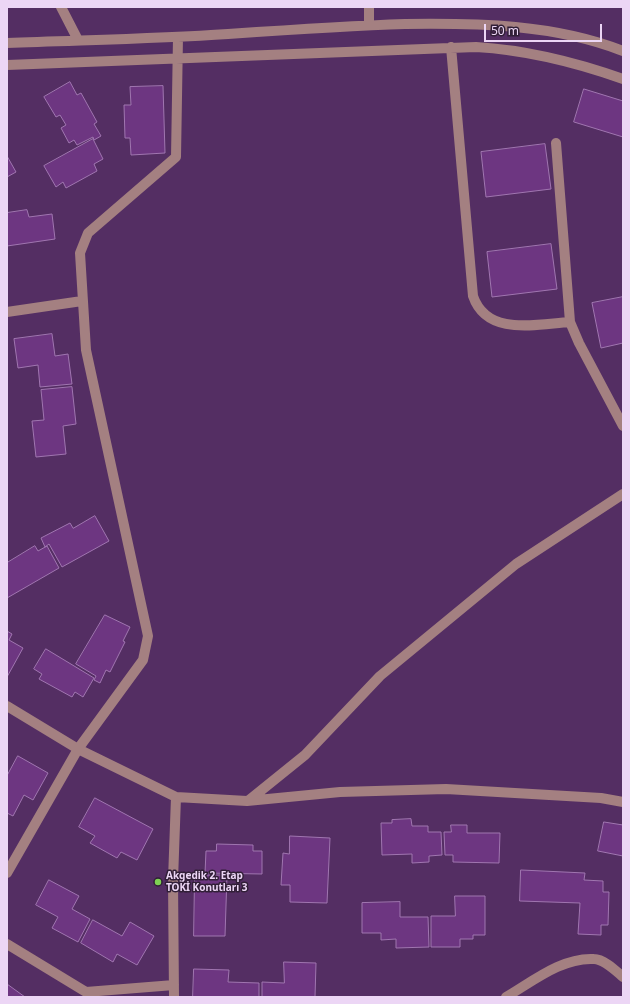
<!DOCTYPE html>
<meta charset="utf-8">
<style>
body{margin:0}
#map{position:relative;width:630px;height:1004px;overflow:hidden;background:#542e63;font-family:"Noto Sans",sans-serif}
canvas{display:block}
.frame{position:absolute;inset:0;border:8px solid #ecd6f5;pointer-events:none}
.scale{position:absolute;left:484px;top:24px;width:118px;height:18px;box-sizing:border-box;border:2px solid #ecd6f5;border-top:0;padding-left:5px;font-size:12px;line-height:14px;white-space:nowrap;color:#ecd6f5;-webkit-text-stroke:3px #311f37;paint-order:stroke}
</style>
<div id="map">
<canvas width="630" height="1004"></canvas>
<div class="frame"></div>
<div class="scale">50 m</div>
</div>
<script>
const c = document.querySelector('canvas').getContext('2d');
c.lineJoin = 'round';
function fill(path, color) { c.fillStyle = color; c.fill(path, 'evenodd'); }
function stroke(path, color, width, dash) { c.strokeStyle = color; c.lineWidth = width; c.lineCap = dash ? 'butt' : 'round'; c.setLineDash(dash || []); c.stroke(path); }
function write(font, color, halo, rows, align = 'center') {
  c.font = font + ' "Noto Sans",sans-serif'; c.lineWidth = 3; c.setLineDash([]); c.textBaseline = 'middle'; c.strokeStyle = halo; c.fillStyle = color; for (const [text, x, y, turn = 0] of rows) {
    c.save(); c.translate(x, y); c.rotate((+turn || 0) * Math.PI / 180); c.textAlign = isNaN(turn) ? turn : align; if (halo) c.strokeText(text, 0, 0); c.fillText(text, 0, 0); c.restore();
  }
}
const building = new Path2D(`
 M 70,82 L 77,95 L 81,93 L 97,122 L 94,124 L 101,136 L 94,140 L 93,137 L 77,145 L 74,140 L 69,143 L 61,128 L 66,125 L 60,115 L 56,117 L 44,97 Z
 M 163,86 L 165,153 L 131,155 L 130,138 L 125,138 L 124,105 L 131,105 L 130,87 Z
 M 584,89 L 623,101 L 623,137 L 574,122 Z
 M 93,139 L 103,159 L 94,164 L 97,171 L 66,188 L 63,182 L 56,187 L 44,166 Z
 M 545,144 L 551,189 L 486,197 L 481,152 Z
 M 7,156 L 16,172 L 7,177 Z
 M 27,210 L 29,217 L 52,214 L 55,239 L 7,246 L 7,213 Z
 M 551,244 L 557,289 L 492,297 L 487,252 Z
 M 623,297 L 623,343 L 601,348 L 592,303 Z
 M 52,334 L 55,356 L 68,354 L 72,384 L 40,387 L 38,365 L 18,368 L 14,339 Z
 M 72,387 L 76,424 L 63,426 L 66,454 L 36,457 L 32,421 L 44,420 L 41,390 Z
 M 95,516 L 109,541 L 62,567 L 49,544 L 45,547 L 41,538 L 70,523 L 73,528 Z
 M 35,546 L 38,551 L 47,546 L 59,568 L 7,598 L 7,563 Z
 M 105,615 L 130,627 L 123,641 L 125,642 L 110,672 L 106,670 L 100,683 L 94,680 L 96,676 L 76,664 Z
 M 7,631 L 12,634 L 9,640 L 23,648 L 7,677 Z
 M 46,649 L 94,678 L 83,697 L 75,692 L 72,697 L 39,679 L 42,674 L 34,669 Z
 M 18,756 L 48,773 L 33,800 L 24,795 L 13,816 L 7,813 L 7,776 Z
 M 95,798 L 153,829 L 137,860 L 121,852 L 117,858 L 90,843 L 95,836 L 79,827 Z
 M 411,819 L 412,826 L 428,826 L 428,832 L 441,832 L 442,855 L 429,856 L 429,862 L 412,863 L 412,854 L 382,855 L 381,823 L 392,823 L 392,820 Z
 M 604,822 L 623,825 L 623,856 L 598,851 Z
 M 451,825 L 467,825 L 467,833 L 500,833 L 499,863 L 453,862 L 453,855 L 445,855 L 444,832 L 451,832 Z
 M 290,836 L 330,838 L 327,903 L 290,902 L 290,885 L 281,885 L 283,853 L 289,854 Z
 M 217,844 L 253,845 L 253,851 L 262,851 L 262,874 L 205,873 L 206,851 L 216,851 Z
 M 521,870 L 585,873 L 584,880 L 603,881 L 603,892 L 609,892 L 608,925 L 601,925 L 601,935 L 578,934 L 580,903 L 520,901 Z
 M 195,875 L 227,875 L 225,936 L 194,936 Z
 M 49,880 L 79,896 L 72,909 L 90,919 L 78,942 L 52,928 L 58,917 L 36,905 Z
 M 455,896 L 485,896 L 485,935 L 473,935 L 473,939 L 460,939 L 460,947 L 431,947 L 431,916 L 455,916 Z
 M 400,902 L 400,917 L 428,917 L 429,947 L 396,948 L 396,939 L 381,940 L 381,933 L 362,933 L 362,903 Z
 M 93,920 L 122,936 L 130,922 L 154,936 L 137,965 L 117,954 L 113,962 L 81,943 Z
 M 284,962 L 316,963 L 315,997 L 262,997 L 262,982 L 284,983 Z
 M 194,969 L 229,970 L 228,982 L 259,983 L 259,997 L 193,997 Z
 M 7,984 L 25,997 L 7,997 Z`);
const minor = new Path2D(`
 M 61,7 L 78,40
 M 369,7 L 369,25
 M 7,43 C 81,40 154,39 228,34 C 287,30 346,26 405,24 C 478,23 554,24 623,51
 M 451,47 L 473,296 C 487,337 537,324 570,322
 M 7,65 L 476,47 C 527,50 575,62 623,79
 M 556,143 L 570,322 L 579,343 L 623,426
 M 7,312 L 82,301
 M 7,706 L 78,749 L 176,797 L 247,801 L 340,792 L 446,789 L 601,798 L 623,802
 M 248,801 L 305,755 L 380,676 L 516,564 L 623,494
 M 7,873 L 78,749 L 143,660 L 148,636 L 86,350 L 80,253 L 88,233 L 176,157 L 178,37
 M 7,944 L 86,992 L 174,985
 M 174,997 L 173,880 L 176,797
 M 506,997 C 532,982 562,957 594,959 C 604,959 616,971 623,977`);
const markers = [
 [158,882,4,"#7ed053"]
];
const poiNames = [
 ["Akgedik 2. Etap",166,876],
 ["TOKİ Konutları 3",166,888]
];
fill(building, '#6d3681');
stroke(building, '#a076b0', 1);
stroke(minor, '#a48081', 10);
for (const [x, y, r, color] of markers) { const dot = new Path2D(); dot.arc(x, y, r, 0, 2 * Math.PI); c.fillStyle = color; c.fill(dot); stroke(dot, '#311f37', 1.5); }
write('bold 10px', '#ecd6f5', '#311f37', poiNames, 'left');
</script>
